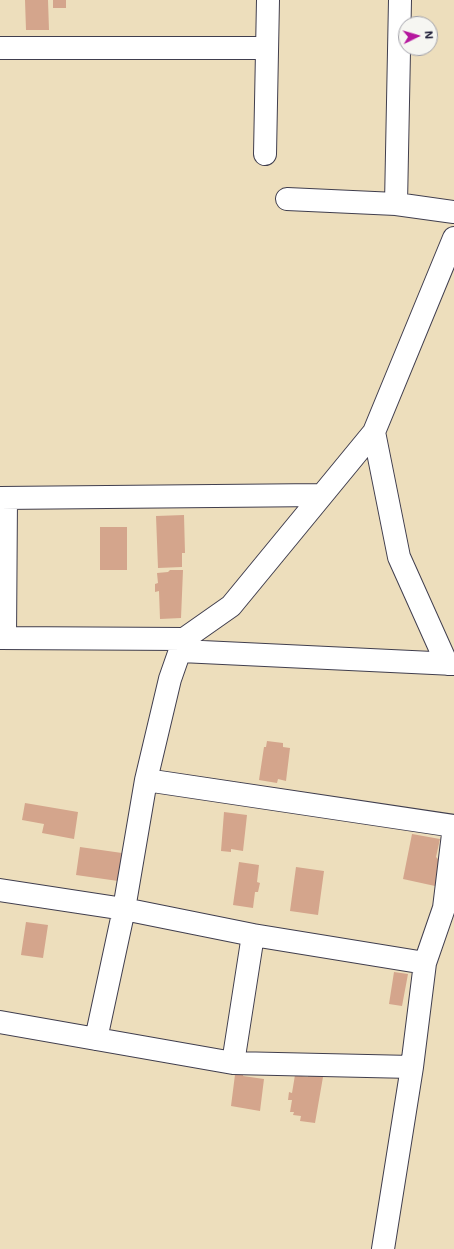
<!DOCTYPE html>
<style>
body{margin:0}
#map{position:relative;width:454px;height:1249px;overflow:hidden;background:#eddebc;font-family:Mali,sans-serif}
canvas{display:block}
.north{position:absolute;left:398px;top:16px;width:40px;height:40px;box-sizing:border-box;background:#f6f6f2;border:1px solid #a1a1a9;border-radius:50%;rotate:85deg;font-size:11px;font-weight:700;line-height:16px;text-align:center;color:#22223b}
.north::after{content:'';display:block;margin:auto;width:14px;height:18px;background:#b5179e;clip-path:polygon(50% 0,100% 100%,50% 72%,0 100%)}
</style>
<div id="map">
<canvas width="454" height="1249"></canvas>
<div class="north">N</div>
</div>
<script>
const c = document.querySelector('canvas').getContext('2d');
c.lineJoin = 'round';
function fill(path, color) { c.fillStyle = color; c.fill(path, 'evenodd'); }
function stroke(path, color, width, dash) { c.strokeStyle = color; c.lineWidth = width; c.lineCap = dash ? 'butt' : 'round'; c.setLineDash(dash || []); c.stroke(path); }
const building = new Path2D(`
 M 25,0 L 48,0 L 49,30 L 26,30 Z
 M 53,0 L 66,0 L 66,8 L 53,8 Z
 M 184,515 L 185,553 L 182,553 L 182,567 L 158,568 L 156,516 Z
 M 100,527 L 127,527 L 127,570 L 100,570 Z
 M 170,570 L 183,570 L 181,618 L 160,619 L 159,591 L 155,592 L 155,584 L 158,583 L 157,573 L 168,572 Z
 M 267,741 L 283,743 L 283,747 L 290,748 L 286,781 L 278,779 L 277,783 L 259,780 L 264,747 L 266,747 Z
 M 25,803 L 78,812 L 74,839 L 42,833 L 44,824 L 22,820 Z
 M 224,812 L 247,815 L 243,851 L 231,849 L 231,852 L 221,851 Z
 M 412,834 L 440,839 L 436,857 L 440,861 L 435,886 L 403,879 Z
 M 80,847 L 122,853 L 120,866 L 125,882 L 76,875 Z
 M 239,862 L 259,865 L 257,882 L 260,883 L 258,892 L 255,892 L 253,908 L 233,905 Z
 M 296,867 L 324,871 L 318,915 L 290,911 Z
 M 26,922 L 48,925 L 43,958 L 21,955 Z
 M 394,972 L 408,974 L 402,1006 L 389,1004 Z
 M 236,1067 L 244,1068 L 243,1076 L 264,1079 L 260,1111 L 231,1106 Z
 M 308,1074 L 323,1077 L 315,1123 L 300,1121 L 301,1116 L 293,1115 L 294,1112 L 290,1112 L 292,1100 L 288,1100 L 289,1092 L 292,1093 L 295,1075 L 308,1077 Z`);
const minor = new Path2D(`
 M 400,0 L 396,204 L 454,212
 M 0,48 L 267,48
 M 265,154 L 268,0
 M 287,199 L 396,204
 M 374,432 L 399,557 L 447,664
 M 0,498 L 322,495
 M 0,638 L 184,639
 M 5,638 L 6,498
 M 181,651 L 454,664
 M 146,780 L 454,826
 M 0,890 L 124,909 L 253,935 L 233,1063
 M 253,935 L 425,963
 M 0,1022 L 233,1063 L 412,1067
 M 96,1039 L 124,909 L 146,780 L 170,679 L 184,639 L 231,606 L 374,432 L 454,238
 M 383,1249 L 412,1067 L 425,963 L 444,908 L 454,826`);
fill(building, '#d4a58c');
stroke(minor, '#403e4e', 24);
stroke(minor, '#fff', 22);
</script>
